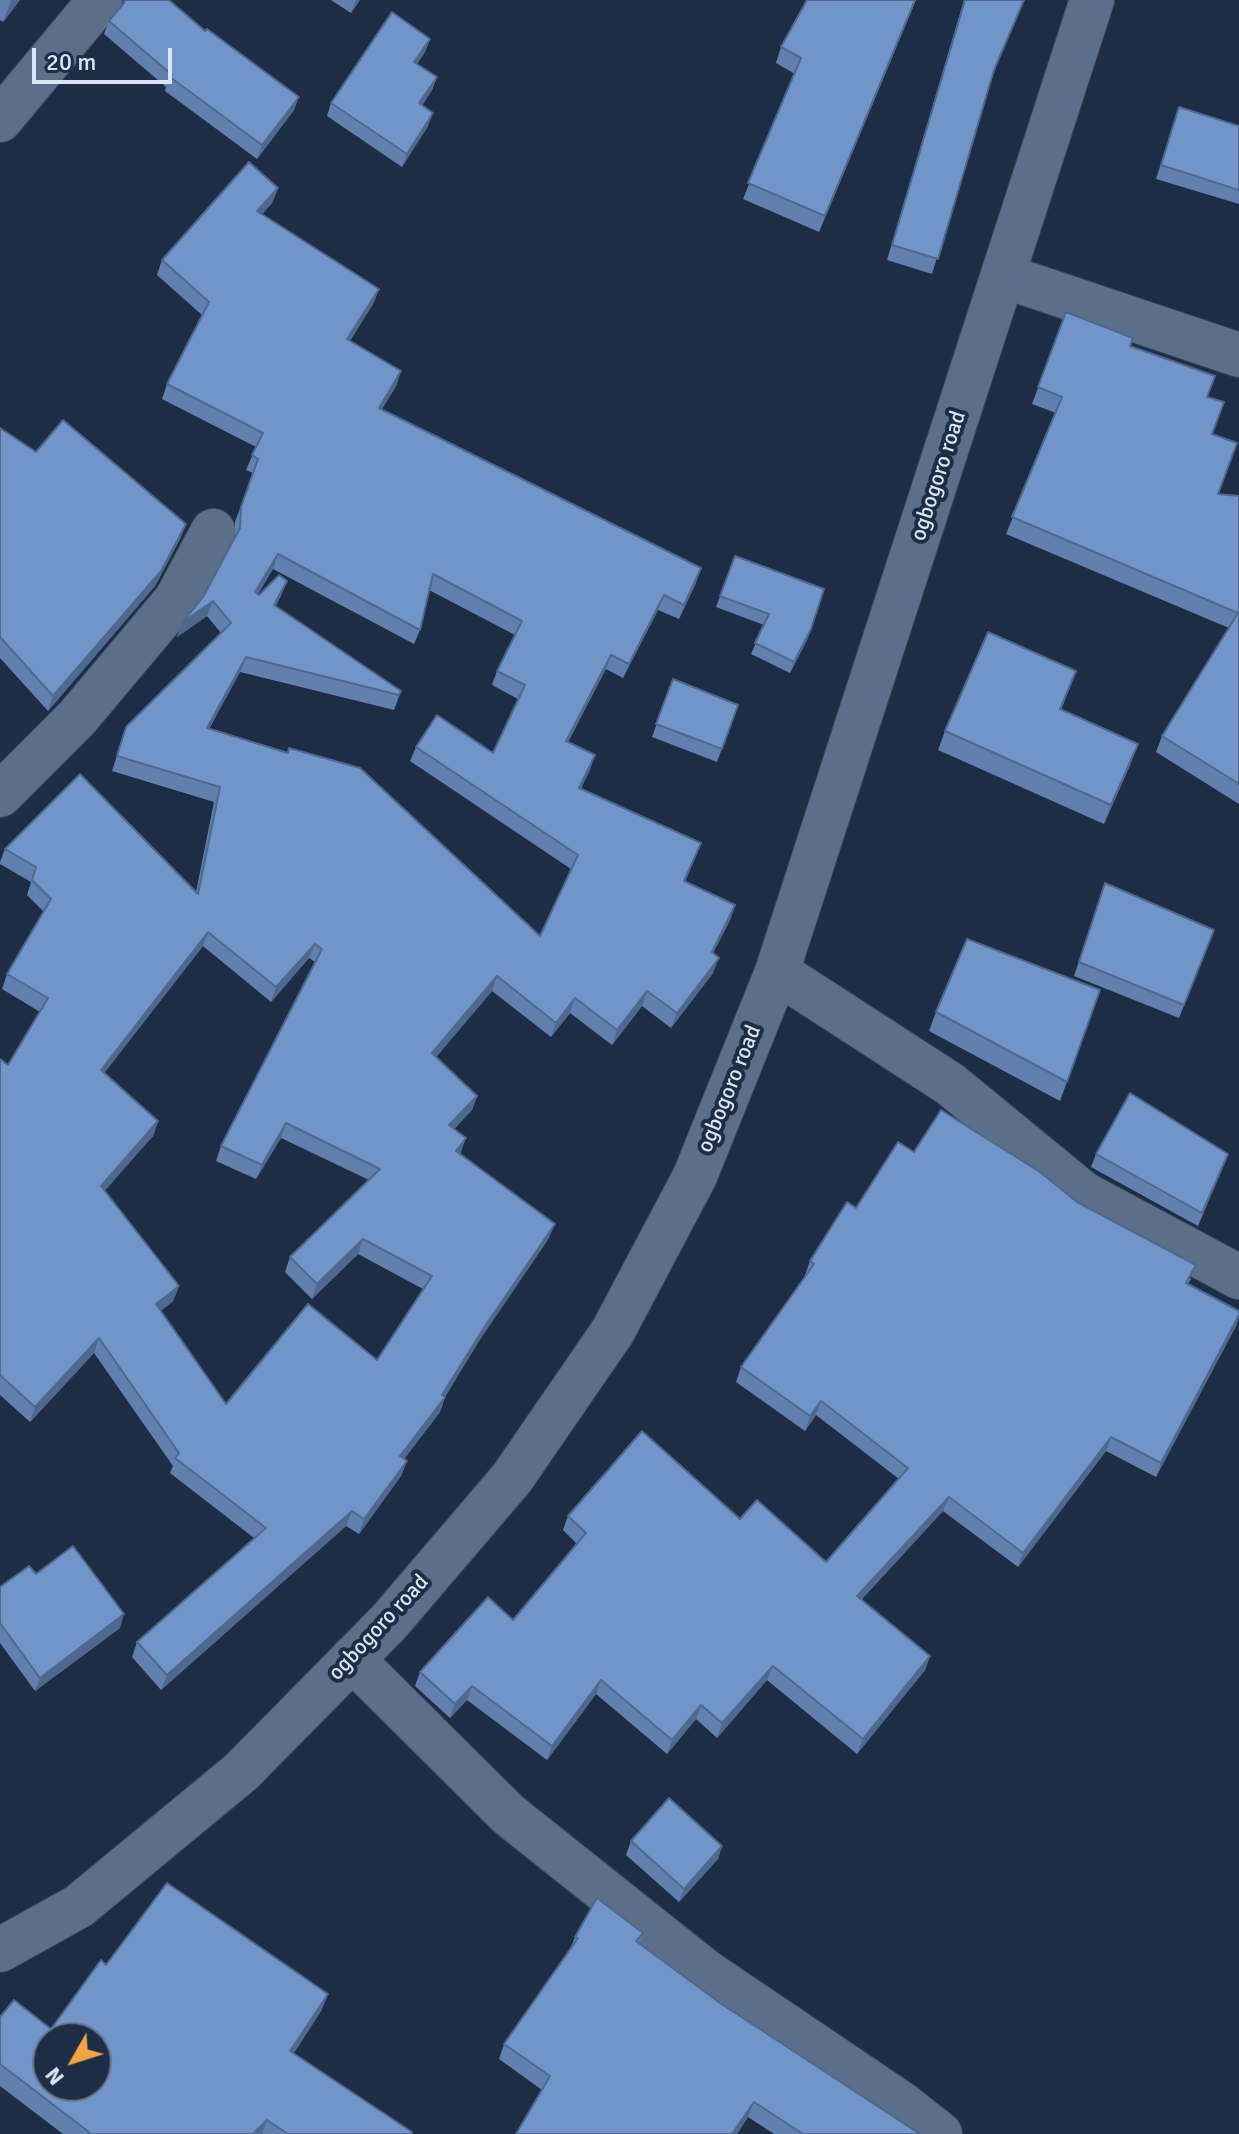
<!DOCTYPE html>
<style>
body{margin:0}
#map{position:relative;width:1239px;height:2134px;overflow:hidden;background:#1c2d45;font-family:Signika,sans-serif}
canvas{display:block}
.north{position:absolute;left:32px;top:2022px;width:80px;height:80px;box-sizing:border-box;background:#1c2d45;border:2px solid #68768b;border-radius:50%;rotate:231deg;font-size:22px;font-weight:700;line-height:32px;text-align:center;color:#d9e4f4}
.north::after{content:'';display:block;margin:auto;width:28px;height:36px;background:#f4a344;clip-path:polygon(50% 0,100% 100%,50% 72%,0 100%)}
.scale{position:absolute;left:32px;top:48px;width:140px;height:36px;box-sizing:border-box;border:4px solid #d9e4f4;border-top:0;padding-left:10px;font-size:24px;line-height:28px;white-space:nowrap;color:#d9e4f4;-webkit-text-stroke:6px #1c2d45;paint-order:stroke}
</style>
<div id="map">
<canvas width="1239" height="2134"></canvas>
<div class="north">N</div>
<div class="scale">20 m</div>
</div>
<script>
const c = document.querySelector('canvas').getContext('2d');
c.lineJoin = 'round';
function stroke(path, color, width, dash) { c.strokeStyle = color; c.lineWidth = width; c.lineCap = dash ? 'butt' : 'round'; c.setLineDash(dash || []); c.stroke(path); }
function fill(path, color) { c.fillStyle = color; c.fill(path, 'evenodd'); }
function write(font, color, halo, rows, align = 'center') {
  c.font = font + ' Signika,sans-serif'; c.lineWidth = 8; c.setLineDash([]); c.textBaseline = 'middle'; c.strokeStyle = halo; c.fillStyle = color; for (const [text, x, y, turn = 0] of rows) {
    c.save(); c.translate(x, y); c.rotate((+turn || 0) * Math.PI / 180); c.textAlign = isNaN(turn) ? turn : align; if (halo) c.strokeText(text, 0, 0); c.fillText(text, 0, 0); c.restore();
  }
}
const minor = new Path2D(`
 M 0,120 L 100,0
 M 1004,276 L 1239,355
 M 0,795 L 77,718 L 176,600 L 213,531
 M 777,972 L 950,1084 L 1084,1194 L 1239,1277
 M 352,1659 L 508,1814 L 705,1971 L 902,2104 L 940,2134`);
const tertiary = new Path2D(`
 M 0,1950 L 79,1906 L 241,1772 L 389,1622 L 512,1478 L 613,1331 L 695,1176 L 777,972 L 1092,0`);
const wall = new Path2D(`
 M 0,0 L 20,0 L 3,22 L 0,20 Z
 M 124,0 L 169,0 L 294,110 L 257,159 L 165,91 L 166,87 L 104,34 L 109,21 L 122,5 Z
 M 331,0 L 360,0 L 351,13 Z
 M 916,0 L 819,232 L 743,199 L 795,74 L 776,63 L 781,47 Z
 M 964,0 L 1022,0 L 1018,15 L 991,77 L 932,274 L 887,260 Z
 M 430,39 L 425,52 L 417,64 L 437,77 L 432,90 L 422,105 L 428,126 L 402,167 L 327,116 L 331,103 Z
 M 1179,107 L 1239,126 L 1239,204 L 1156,179 Z
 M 278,188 L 272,203 L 262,214 L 379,289 L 373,304 L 350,341 L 401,371 L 396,386 L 382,409 L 696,583 L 679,619 L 658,610 L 623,678 L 606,669 L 568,742 L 595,755 L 581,789 L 701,843 L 685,882 L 735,905 L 730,920 L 713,953 L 713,973 L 671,1028 L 642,1006 L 612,1045 L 570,1013 L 551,1037 L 492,991 L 436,1057 L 477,1096 L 472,1110 L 454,1129 L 461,1152 L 460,1154 L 549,1238 L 479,1341 L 445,1397 L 440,1412 L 404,1459 L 407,1461 L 401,1476 L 359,1534 L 346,1526 L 161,1690 L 132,1657 L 137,1642 L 254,1538 L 170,1473 L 173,1466 L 94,1353 L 30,1422 L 0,1395 L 0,1059 L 8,1065 L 40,1012 L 2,989 L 7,974 L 44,912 L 27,895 L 31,882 L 0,864 L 0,862 L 5,849 L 196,892 L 214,802 L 112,771 L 126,727 L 221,633 L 207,616 L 177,637 L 183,622 L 203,597 L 235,538 L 235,522 L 253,473 L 246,470 L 256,447 L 162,399 L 167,384 L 202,315 L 157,275 L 162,260 ZM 273,569 L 414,644 L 420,630 L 429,590 L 515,635 L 497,671 L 492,685 L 518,699 L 493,753 L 416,747 L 410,761 L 571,869 L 540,936 L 209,729 L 240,672 L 394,710 L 401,691 L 276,606 L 287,581 L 259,595 L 258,594 ZM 203,946 L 271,1002 L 309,958 L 315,962 L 221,1146 L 216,1161 L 256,1179 L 281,1138 L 369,1180 L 290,1257 L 285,1272 L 312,1299 L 358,1254 L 423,1289 L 377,1360 L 226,1404 L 161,1311 L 173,1301 L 179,1286 L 104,1190 L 153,1136 L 158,1121 L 104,1073 Z
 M 1066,312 L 1130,346 L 1207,397 L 1218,494 L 1239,496 L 1239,804 L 1156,752 L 1162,736 L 1229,628 L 1006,534 L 1056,413 L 1032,404 Z
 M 0,428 L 36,452 L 186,524 L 180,539 L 155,586 L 48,711 L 0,658 Z
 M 735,556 L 807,640 L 790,673 L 751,654 L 764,625 L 716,607 Z
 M 1076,671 L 1061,710 L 1131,763 L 1104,824 L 938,750 L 945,731 Z
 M 673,679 L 738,705 L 717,762 L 652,737 Z
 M 1105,883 L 1214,930 L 1179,1018 L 1074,976 Z
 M 1100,990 L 1060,1101 L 929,1031 L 936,1012 Z
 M 914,1152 L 1077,1202 L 1191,1279 L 1188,1284 L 1239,1311 L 1239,1317 L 1236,1326 L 1156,1477 L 1106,1451 L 1018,1567 L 943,1511 L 861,1600 L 930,1656 L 925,1670 L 857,1754 L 767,1680 L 717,1738 L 696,1719 L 667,1754 L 596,1694 L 547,1760 L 467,1700 L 450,1718 L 415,1686 L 420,1672 L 513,1620 L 577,1544 L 563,1530 L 568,1516 L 740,1519 L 826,1562 L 899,1479 L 816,1415 L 805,1431 L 736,1382 L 741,1367 L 806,1276 L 805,1275 L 810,1261 L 856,1208 Z
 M 1096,1154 L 1223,1167 L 1198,1226 L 1091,1167 Z
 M 36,1574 L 120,1628 L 35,1691 L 0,1643 L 0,1587 Z
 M 631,1841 L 722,1846 L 718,1859 L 679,1902 L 626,1855 Z
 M 643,1933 L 639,1944 L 720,2003 L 920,2134 L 774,2134 L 748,2117 L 737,2134 L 516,2134 L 542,2090 L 499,2059 L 504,2044 L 570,1949 L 575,1937 Z
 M 106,1965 L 328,1994 L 321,2011 L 294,2053 L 412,2132 L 412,2134 L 63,2134 L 0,2086 L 0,2017 L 51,2029 Z`);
const shadedWall = new Path2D(`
 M 12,0 L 20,0 L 3,22 L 10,3 Z
 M 356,0 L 360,0 L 351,13 Z
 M 915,0 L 916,0 L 819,232 L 825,216 Z
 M 430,39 L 425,52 L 409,76 L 414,62 Z
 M 437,77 L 432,90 L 415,117 L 419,103 Z
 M 299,97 L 294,110 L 257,159 L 262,145 Z
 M 433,113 L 428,126 L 402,167 L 407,154 Z
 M 278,188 L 272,203 L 252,225 L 257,211 Z
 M 379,289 L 373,304 L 341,354 L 347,339 Z
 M 401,371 L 396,386 L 374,422 L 379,408 Z
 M 186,524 L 180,539 L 155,586 L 48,711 L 53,696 Z
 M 278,554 L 273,569 L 250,607 L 255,592 Z
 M 701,568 L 696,583 L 679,619 L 684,605 Z
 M 287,581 L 281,596 L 268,620 L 274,605 Z
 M 664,595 L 658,610 L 623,678 L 629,664 Z
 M 213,601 L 207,616 L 177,637 L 183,622 Z
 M 811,629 L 807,640 L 790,673 L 794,662 Z
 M 611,655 L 606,669 L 560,755 L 566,741 Z
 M 246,657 L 240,672 L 201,743 L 207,728 Z
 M 1138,744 L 1131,763 L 1104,824 L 1111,805 Z
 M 595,755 L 590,770 L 574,803 L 579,788 Z
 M 735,905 L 730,920 L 706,967 L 712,952 Z
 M 208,932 L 203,946 L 95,1085 L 101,1070 Z
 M 315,944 L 309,958 L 271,1002 L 276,987 Z
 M 719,958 L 713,973 L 671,1028 L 677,1013 Z
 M 497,976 L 492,991 L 427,1068 L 432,1053 Z
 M 647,991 L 642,1006 L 612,1045 L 617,1030 Z
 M 575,998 L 570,1013 L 551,1037 L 556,1023 Z
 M 477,1096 L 472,1110 L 444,1140 L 449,1125 Z
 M 158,1121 L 153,1136 L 96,1201 L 101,1186 Z
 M 286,1123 L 281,1138 L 256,1179 L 262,1165 Z
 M 466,1138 L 461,1152 L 451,1166 L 456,1151 Z
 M 555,1224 L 549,1238 L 479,1341 L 441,1403 L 445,1397 L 440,1412 L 395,1471 L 400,1456 L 442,1395 L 485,1326 Z
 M 363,1239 L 358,1254 L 312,1299 L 317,1284 Z
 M 179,1286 L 173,1301 L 151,1319 L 156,1304 Z
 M 1239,1315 L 1236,1326 L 1156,1477 L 1161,1463 Z
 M 99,1338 L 94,1353 L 30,1422 L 35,1407 Z
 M 821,1401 L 816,1415 L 805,1431 L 810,1416 Z
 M 1111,1437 L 1106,1451 L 1018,1567 L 1023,1553 Z
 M 407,1461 L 401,1476 L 359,1534 L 364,1519 Z
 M 949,1497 L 943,1511 L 852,1610 L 857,1596 Z
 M 352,1511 L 346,1526 L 161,1690 L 167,1675 Z
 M 124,1614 L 120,1628 L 35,1691 L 40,1678 Z
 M 930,1656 L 925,1670 L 857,1754 L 863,1739 Z
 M 773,1666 L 767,1680 L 717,1738 L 722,1723 Z
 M 601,1680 L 596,1694 L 547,1760 L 552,1746 Z
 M 472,1686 L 467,1700 L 450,1718 L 455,1704 Z
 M 701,1705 L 696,1719 L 667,1754 L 672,1740 Z
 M 722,1846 L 718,1859 L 679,1902 L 684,1889 Z
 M 328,1994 L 321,2011 L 284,2068 L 290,2051 Z
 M 754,2102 L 748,2117 L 737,2134 L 732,2134 Z
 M 267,2120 L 262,2134 L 253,2134 Z`);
const building = new Path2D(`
 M 125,0 L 169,0 L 205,31 L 207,29 L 299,97 L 262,145 L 170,77 L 172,75 L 109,21 L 124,3 Z
 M 807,0 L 915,0 L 825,216 L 748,183 L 801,58 L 781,47 Z
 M 965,0 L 1024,0 L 994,70 L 938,259 L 892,245 Z
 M 392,12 L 430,39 L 414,62 L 437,77 L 419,103 L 433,113 L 407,154 L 331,103 Z
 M 1179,107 L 1239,126 L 1239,190 L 1161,165 Z
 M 249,162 L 278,188 L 257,211 L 379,289 L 347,339 L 401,371 L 379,408 L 701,568 L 684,605 L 664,595 L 629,664 L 611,655 L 566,741 L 595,755 L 579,788 L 701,843 L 684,881 L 735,905 L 712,952 L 719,958 L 677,1013 L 647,991 L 617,1030 L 575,998 L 556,1023 L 497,976 L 432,1053 L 477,1096 L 449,1125 L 466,1138 L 456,1151 L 555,1224 L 485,1326 L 442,1395 L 445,1397 L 400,1456 L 407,1461 L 364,1519 L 352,1511 L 167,1675 L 137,1642 L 266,1528 L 175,1458 L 179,1453 L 99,1338 L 35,1407 L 0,1375 L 0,1059 L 8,1065 L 48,998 L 7,974 L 51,899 L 32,880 L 36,867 L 5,849 L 80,774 L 198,894 L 220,787 L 117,756 L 126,727 L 231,623 L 213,601 L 183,622 L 203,597 L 240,528 L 241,507 L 258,459 L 252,455 L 263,433 L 167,384 L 209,302 L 162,260 ZM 278,554 L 420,630 L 433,574 L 522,621 L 497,671 L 525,685 L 493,753 L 437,715 L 416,747 L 578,855 L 540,936 L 360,768 L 289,748 L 288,753 L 207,728 L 246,657 L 399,695 L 401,691 L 274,605 L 287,581 L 279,575 L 259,595 L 255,592 ZM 208,932 L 276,987 L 315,944 L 322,949 L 221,1146 L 262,1165 L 286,1123 L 380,1169 L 290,1257 L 317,1284 L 363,1239 L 432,1276 L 377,1360 L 308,1304 L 226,1404 L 156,1304 L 179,1286 L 101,1186 L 158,1121 L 101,1070 Z
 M 1066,312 L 1133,338 L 1130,346 L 1215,376 L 1207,397 L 1224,402 L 1212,434 L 1237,443 L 1218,494 L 1239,496 L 1239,784 L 1162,736 L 1238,613 L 1012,517 L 1062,397 L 1038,387 Z
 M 63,420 L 186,524 L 161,571 L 53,696 L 0,637 L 0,428 L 36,452 Z
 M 735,556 L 824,589 L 811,629 L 794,662 L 755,643 L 769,614 L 720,596 Z
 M 988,632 L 1076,671 L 1060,709 L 1138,744 L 1111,805 L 945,731 Z
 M 673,679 L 738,705 L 722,749 L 656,724 Z
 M 1105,883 L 1214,930 L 1184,1005 L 1079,962 Z
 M 967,939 L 1100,990 L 1067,1082 L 936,1012 Z
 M 1130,1093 L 1228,1154 L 1202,1213 L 1096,1154 Z
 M 941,1110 L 1040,1172 L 1077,1202 L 1196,1265 L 1186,1283 L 1239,1311 L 1239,1315 L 1161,1463 L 1111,1437 L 1023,1553 L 949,1497 L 857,1596 L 930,1656 L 863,1739 L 773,1666 L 722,1723 L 701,1705 L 672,1740 L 601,1680 L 552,1746 L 472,1686 L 455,1704 L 420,1672 L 488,1597 L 513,1620 L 586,1533 L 568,1516 L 642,1431 L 740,1519 L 757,1500 L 826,1562 L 908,1468 L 821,1401 L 810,1416 L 741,1367 L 814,1264 L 810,1261 L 847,1202 L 856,1208 L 898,1142 L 914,1152 Z
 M 73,1546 L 124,1614 L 40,1678 L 0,1623 L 0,1587 L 29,1566 L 36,1574 Z
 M 669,1798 L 722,1846 L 684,1889 L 631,1841 Z
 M 167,1883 L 328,1994 L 290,2051 L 412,2132 L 411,2134 L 288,2134 L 267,2120 L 253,2134 L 88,2134 L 89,2132 L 0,2064 L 0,2017 L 14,2000 L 51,2029 L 101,1960 L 106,1965 ZM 48,2038 L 96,2038 L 96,2086 L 48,2086 Z
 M 597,1898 L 643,1933 L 636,1941 L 720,2003 L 920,2134 L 803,2134 L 754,2102 L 732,2134 L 516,2134 L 550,2076 L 504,2044 L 578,1938 L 575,1937 Z`);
const streetNames = [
 ["ogbogoro road",939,476,-72],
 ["ogbogoro road",730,1089,-68],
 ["ogbogoro road",379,1628,-47]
];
stroke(minor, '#39475b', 46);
stroke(tertiary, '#39475b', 46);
stroke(minor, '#5b6e8a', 44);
stroke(tertiary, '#5b6e8a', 44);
fill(wall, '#6180ad');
fill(shadedWall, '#4f688d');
fill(building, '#7195c9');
stroke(building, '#4f688d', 2);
write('22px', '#d9e4f4', '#1c2d45', streetNames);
</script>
